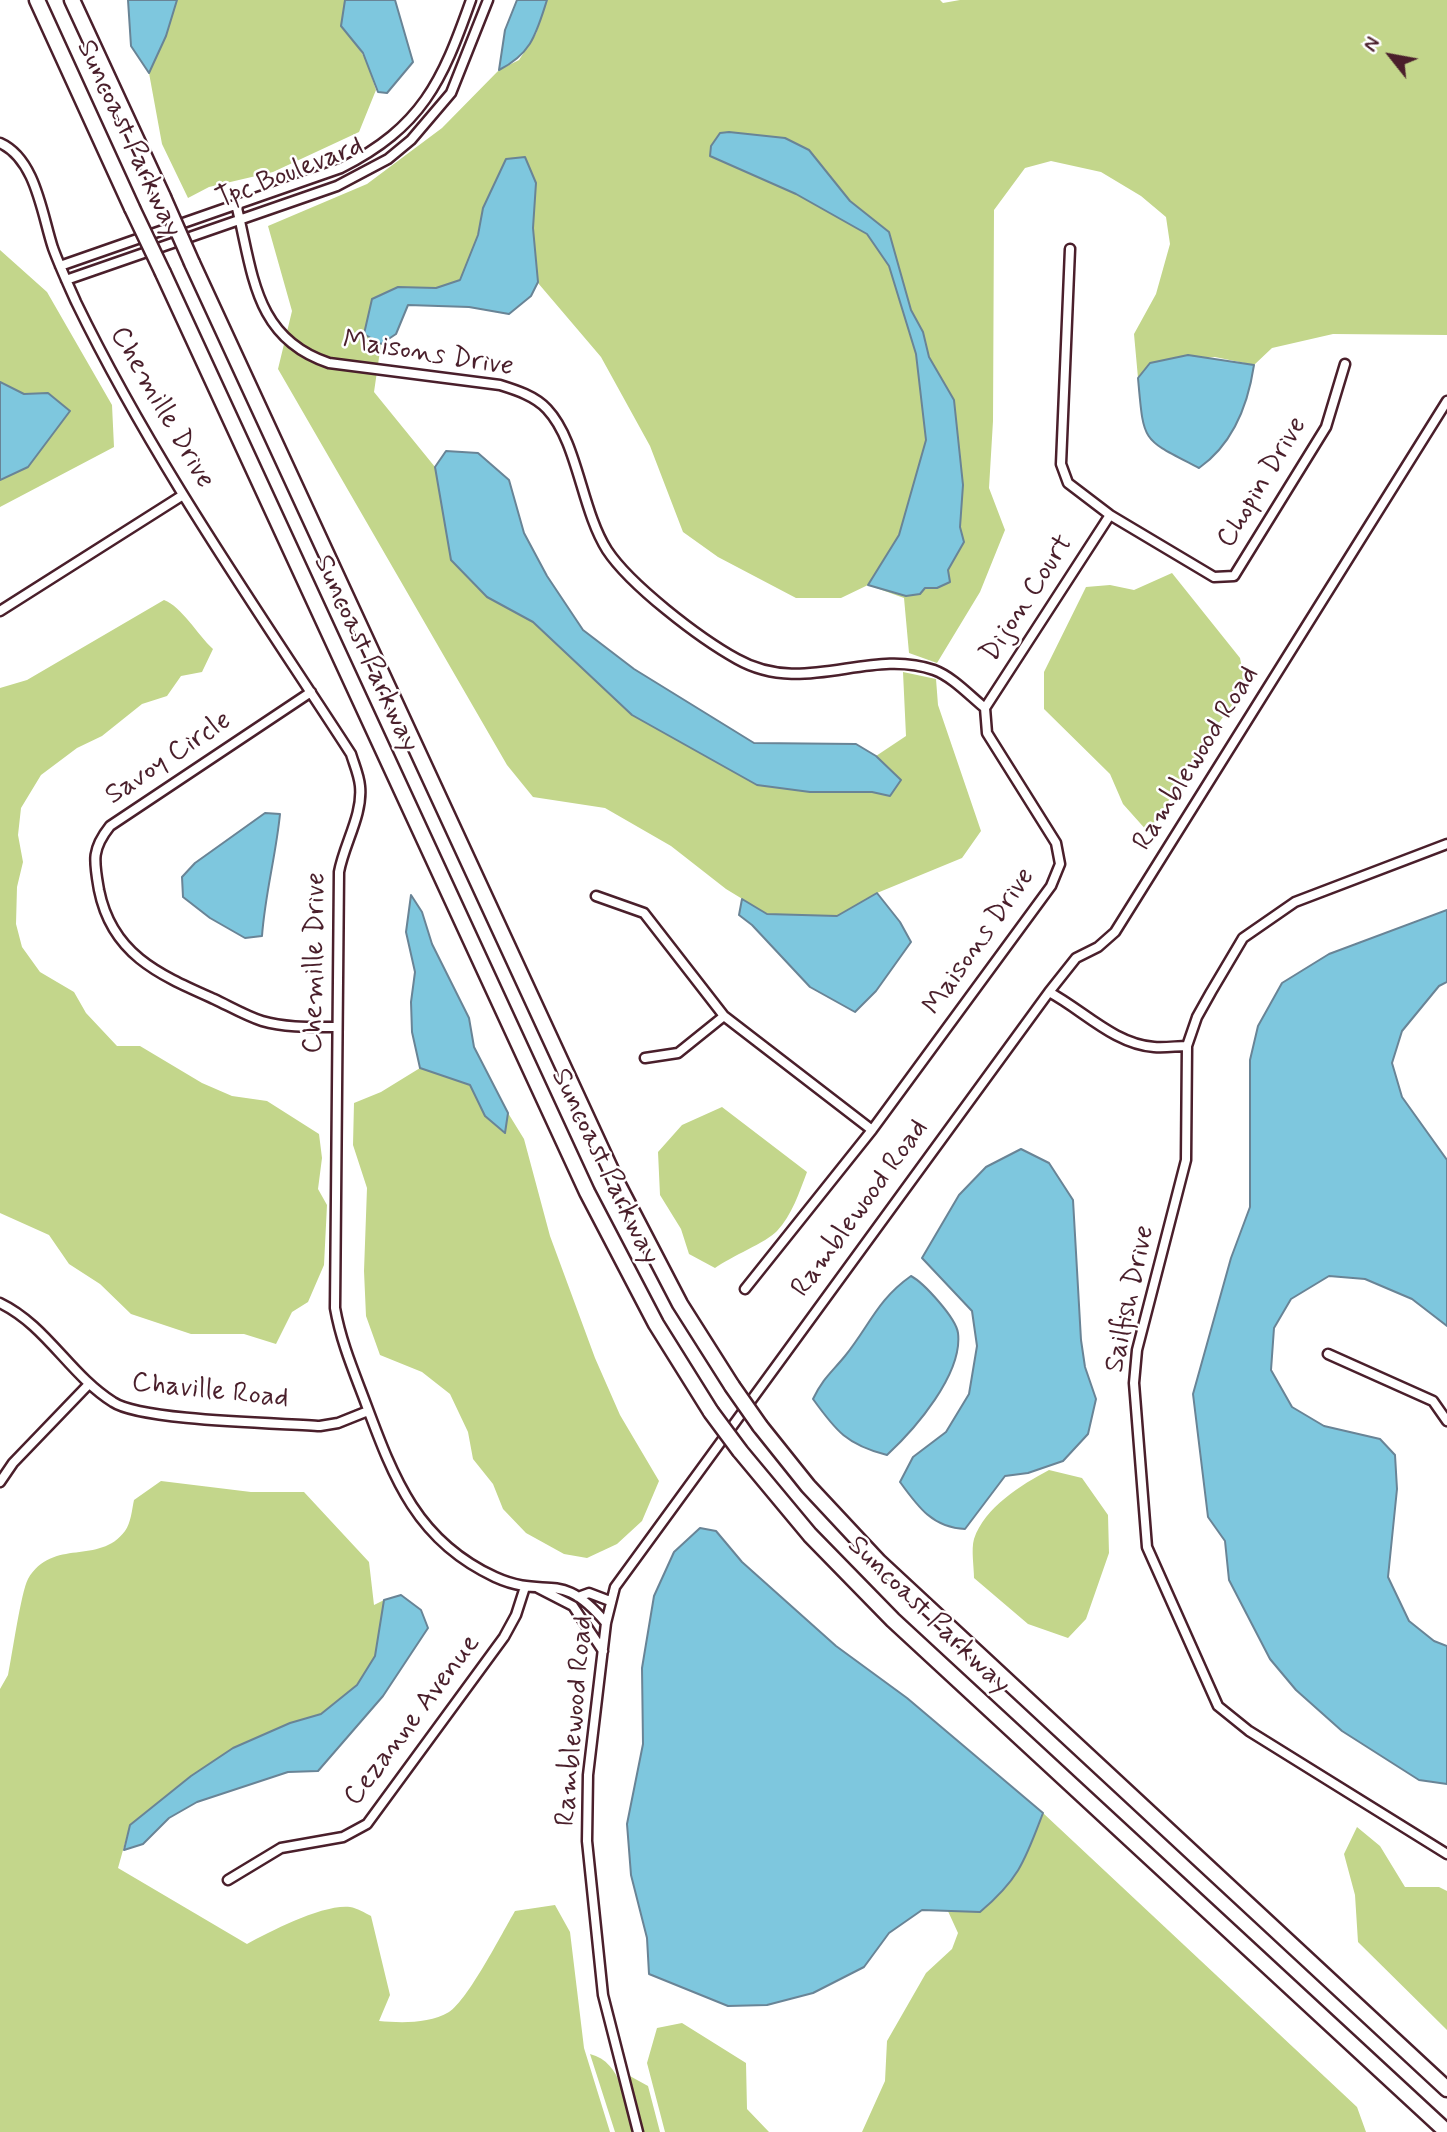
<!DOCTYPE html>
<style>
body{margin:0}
#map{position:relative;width:1447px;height:2132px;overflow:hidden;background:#fff;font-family:Mynerve,sans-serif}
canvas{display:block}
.north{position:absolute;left:1356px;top:21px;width:70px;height:70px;-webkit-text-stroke:5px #fff;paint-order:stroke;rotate:301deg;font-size:19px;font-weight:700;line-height:28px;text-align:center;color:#4a1f2b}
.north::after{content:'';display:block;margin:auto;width:24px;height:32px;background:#4a1f2b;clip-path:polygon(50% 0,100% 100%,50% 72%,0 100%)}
</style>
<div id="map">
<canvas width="1447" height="2132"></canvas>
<div class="north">N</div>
</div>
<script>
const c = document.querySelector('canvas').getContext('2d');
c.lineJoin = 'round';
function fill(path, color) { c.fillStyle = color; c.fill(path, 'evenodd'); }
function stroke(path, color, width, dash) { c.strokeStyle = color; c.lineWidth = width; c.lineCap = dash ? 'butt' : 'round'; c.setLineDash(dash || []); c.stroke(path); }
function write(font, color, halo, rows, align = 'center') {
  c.font = font + ' Mynerve,sans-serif'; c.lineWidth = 5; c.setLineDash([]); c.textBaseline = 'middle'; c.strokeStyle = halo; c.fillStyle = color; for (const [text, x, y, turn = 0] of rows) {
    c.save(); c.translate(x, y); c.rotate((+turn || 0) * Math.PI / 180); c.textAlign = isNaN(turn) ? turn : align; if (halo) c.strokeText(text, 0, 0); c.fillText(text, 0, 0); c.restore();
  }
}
const green = new Path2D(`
 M 177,0 L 349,0 L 346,28 L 366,60 L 376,90 L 359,132 L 273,172 L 209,187 L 188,198 L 162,144 L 149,73 L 166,36 Z
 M 547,0 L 940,0 L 943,3 L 960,0 L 1447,0 L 1447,335 L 1333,334 L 1272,348 L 1254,365 L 1215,357 L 1151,363 L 1138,378 L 1134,334 L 1156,294 L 1170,244 L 1166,217 L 1141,196 L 1101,172 L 1051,161 L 1025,168 L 994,210 L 993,421 L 989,488 L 1005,530 L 980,592 L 937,663 L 909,653 L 904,598 L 868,585 L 841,598 L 796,598 L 718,557 L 683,532 L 650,446 L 601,357 L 538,283 L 531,296 L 509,314 L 469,307 L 408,305 L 396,334 L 381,344 L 374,392 L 435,467 L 451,560 L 487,597 L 533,622 L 632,715 L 694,749 L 890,796 L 901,780 L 876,756 L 906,736 L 903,672 L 936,679 L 938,705 L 981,831 L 962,858 L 877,893 L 837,916 L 767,914 L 726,889 L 671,846 L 605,808 L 533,797 L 507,765 L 278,369 L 292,311 L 268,226 L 367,184 L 442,128 L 499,70 L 519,60 L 536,34 Z
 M 0,250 L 47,292 L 112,405 L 114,447 L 0,507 Z
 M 1172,573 L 1240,658 L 1246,688 C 1208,732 1181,784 1148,832 L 1123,804 L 1110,774 L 1044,709 L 1044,672 L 1086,587 L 1110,585 L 1134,590 Z
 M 164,600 C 182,607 197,634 213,649 L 202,672 L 181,676 L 167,696 L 142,704 L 102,736 L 77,748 L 41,775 L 21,808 L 18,835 L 23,862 L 17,887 L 16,924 L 22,947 L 40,972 L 74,992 L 86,1013 L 117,1046 L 140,1046 L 202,1083 L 232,1096 L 267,1101 L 319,1134 L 322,1158 L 318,1189 L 327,1205 L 324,1265 L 308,1302 L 292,1312 L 276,1344 L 244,1334 L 191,1334 L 131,1314 L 100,1284 L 69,1264 L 49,1235 L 0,1213 L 0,688 L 27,680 Z
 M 420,1068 L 470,1085 L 485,1116 L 504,1133 L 508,1113 L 524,1139 L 550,1236 L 595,1358 L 620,1415 L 659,1481 L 642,1521 L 617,1544 L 587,1558 L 564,1554 L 526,1533 L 503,1509 L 493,1484 L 473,1459 L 468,1432 L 450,1394 L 422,1372 L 380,1355 L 366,1316 L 364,1271 L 367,1188 L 353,1145 L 354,1103 L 381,1092 Z
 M 722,1107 L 807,1172 C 799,1193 792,1215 777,1231 C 767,1242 730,1257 715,1268 L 689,1254 L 681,1229 L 660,1195 L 658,1152 L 682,1125 Z
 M 1049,1470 L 1082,1478 L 1108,1515 L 1109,1553 L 1086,1619 L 1068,1638 L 1028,1624 L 974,1578 C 974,1566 971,1550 974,1539 C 985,1507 1021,1485 1049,1470 Z
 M 161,1481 L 251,1492 L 304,1492 L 369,1562 L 374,1605 L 384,1600 L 375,1656 L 357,1685 L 321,1714 L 290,1723 L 233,1748 L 191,1776 L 130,1825 L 118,1868 L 247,1944 C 271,1931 323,1904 350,1907 C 357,1908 365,1913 371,1916 L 390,1995 L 379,2021 C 400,2023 429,2024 449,2012 C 468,2000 502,1933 515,1911 L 555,1905 L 570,1932 L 584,2048 L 610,2132 L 0,2132 L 0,1689 L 8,1675 C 12,1656 21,1592 28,1579 C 53,1537 99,1566 125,1531 C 131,1523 132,1509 134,1500 Z
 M 1043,1813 L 1357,2107 L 1366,2132 L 862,2132 L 885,2081 L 887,2041 L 926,1973 L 952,1949 L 958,1933 L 947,1909 L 980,1911 L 1024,1860 Z
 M 1357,1827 L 1380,1846 L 1405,1887 L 1439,1887 L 1447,1891 L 1447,2030 L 1358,1942 L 1355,1895 L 1344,1854 Z
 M 682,2023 L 746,2063 L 747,2109 L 769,2132 L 665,2132 L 647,2063 L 657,2028 Z
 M 590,2054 C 623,2062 625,2104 633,2132 L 615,2132 Z
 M 628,2075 L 648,2086 L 660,2132 L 643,2132 Z`);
const water = new Path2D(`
 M 128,0 L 177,0 L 166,36 L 149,73 L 131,46 Z
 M 345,0 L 395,0 L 413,62 L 387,93 L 378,92 L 363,53 L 341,26 Z
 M 517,0 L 547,0 C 536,34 532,53 499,70 L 505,30 Z
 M 729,132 L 785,138 L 809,150 L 850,201 L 889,232 L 911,310 L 923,332 L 929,357 L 954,400 L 963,485 L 960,527 L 964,542 L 948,570 L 950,582 L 937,588 L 925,588 L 920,594 L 906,596 L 868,585 L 899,535 L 926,440 L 916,354 L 889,266 L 867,234 L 796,194 L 710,156 L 711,146 L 720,133 Z
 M 525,157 L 536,183 L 533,228 L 538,282 L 531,296 L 509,314 L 469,307 L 408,305 L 396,334 L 381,344 L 364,334 L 372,299 L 398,287 L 436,288 L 460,280 L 478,235 L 483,208 L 506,159 Z
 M 1188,355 L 1254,365 C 1248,405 1233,444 1199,468 C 1141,438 1144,444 1138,378 L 1150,363 Z
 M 0,382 L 24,394 L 48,393 L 70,411 L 28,467 L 0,480 Z
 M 446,451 L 478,453 L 509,480 L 524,533 L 547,576 L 583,630 L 634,669 L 754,743 L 856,744 L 876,756 L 901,780 L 890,796 L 872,792 L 810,792 L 757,785 L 632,715 L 533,622 L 487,597 L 451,560 L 435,467 Z
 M 265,813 L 280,814 C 276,855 265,894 262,936 L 245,938 L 210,918 L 183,897 L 182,877 L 195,863 Z
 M 877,893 L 900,922 L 911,942 L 876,991 L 855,1012 L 810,987 L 752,925 L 739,915 L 742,899 L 767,914 L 837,916 Z
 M 411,895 L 422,912 L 432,944 L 469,1018 L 474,1047 L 508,1113 L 505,1133 L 485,1116 L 470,1085 L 420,1068 L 412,1032 L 411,1002 L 415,972 L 406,932 Z
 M 1447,910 L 1447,982 L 1439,986 L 1402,1031 L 1392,1063 L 1402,1097 L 1447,1160 L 1447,1326 L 1412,1299 L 1365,1279 L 1329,1276 L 1291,1299 L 1274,1328 L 1271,1370 L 1292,1407 L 1324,1426 L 1380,1439 L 1395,1455 L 1397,1489 L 1388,1577 L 1409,1621 L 1434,1641 L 1447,1646 L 1447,1784 L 1419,1780 L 1342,1731 L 1296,1690 L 1270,1659 L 1229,1580 L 1225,1541 L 1208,1517 L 1193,1394 L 1231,1258 L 1250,1207 L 1250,1060 L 1258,1026 L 1282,983 L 1329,954 Z
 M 1021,1149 L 1049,1163 L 1073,1200 L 1081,1340 L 1085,1367 L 1096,1399 L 1088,1434 L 1063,1461 L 1028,1473 L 1005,1476 L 965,1529 C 933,1528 918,1507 900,1482 L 913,1457 L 946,1432 L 969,1394 L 977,1346 L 972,1311 L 922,1258 L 959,1195 L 986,1167 Z
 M 911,1276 C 924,1283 956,1318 958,1333 C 963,1374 915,1429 887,1455 C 847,1445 836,1431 813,1399 C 823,1378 832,1372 845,1356 C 870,1325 877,1300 911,1276 Z
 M 700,1528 L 716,1531 L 742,1562 L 836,1646 L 907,1698 L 1043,1813 C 1025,1860 1020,1878 980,1912 L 922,1910 L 889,1933 L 864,1967 L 813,1993 L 767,2005 L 728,2006 L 649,1974 L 647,1938 L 631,1875 L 627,1824 L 643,1744 L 642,1668 L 654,1596 L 674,1552 Z
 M 401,1595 L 421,1610 L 428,1628 L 383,1696 L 318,1771 L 288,1772 L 197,1802 L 169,1818 L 143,1844 L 124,1850 L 130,1825 L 191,1776 L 233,1748 L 290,1723 L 321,1714 L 357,1685 L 375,1656 L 384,1600 Z`);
const minor = new Path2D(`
 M 0,143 C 36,159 42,215 53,248 C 60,267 68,284 76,302 C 153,461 255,606 351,754 C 354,764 359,775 360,786 C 363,815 344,844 339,872 L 335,1308 C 341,1342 354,1372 366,1404 C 394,1479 417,1541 495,1577 C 548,1601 559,1567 606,1623
 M 236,204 C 253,271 253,338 329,363 L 500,385 C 516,390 535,396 547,409 C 578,442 581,509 607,550 C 630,585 699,638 737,659 C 804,697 869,647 934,670 C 953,677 970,696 985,708 L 987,733 L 1056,843 L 1060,864 L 1051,886 L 872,1130 L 745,1289
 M 1070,249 L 1061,464 L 1068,483 L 1110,515 L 1214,577 L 1234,576 L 1326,427 L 1345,364
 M 60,266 L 341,168 C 422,127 442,82 471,0
 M 66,280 L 337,186 L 388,159 L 411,140 L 451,93 L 488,0
 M 0,611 L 183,495
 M 311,692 L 110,826 C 91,850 94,861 99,890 C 112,955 160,975 214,999 C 229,1006 246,1016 262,1021 C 286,1028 312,1027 337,1027
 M 985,708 L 1110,515
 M 1447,844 L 1295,902 L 1243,938 L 1211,992 L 1197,1017 L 1187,1046 L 1186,1160 L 1137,1350 L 1134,1383 L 1147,1547 L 1218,1706 L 1249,1731 L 1447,1854
 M 596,896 L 644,913 L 724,1016 L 872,1130
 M 1049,992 C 1083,1010 1114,1044 1154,1047 C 1165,1048 1177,1046 1187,1046
 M 645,1058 L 678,1053 L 724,1016
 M 0,1303 C 46,1325 70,1375 113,1402 C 141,1421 279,1423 320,1426 L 338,1423 L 368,1411
 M 1328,1354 L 1433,1401 L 1447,1421
 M 0,1482 L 13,1463 L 89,1384
 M 538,1588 L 573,1606 L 603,1651
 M 578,1597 L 589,1593 L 610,1601
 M 228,1880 L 281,1848 L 343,1837 L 367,1824 L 504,1637 L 516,1615 L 525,1587
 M 638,2132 L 603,1995 L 587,1841 L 588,1775 L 606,1623 L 615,1587 L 1049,992 L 1076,958 L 1098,947 L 1115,932 L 1447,401`);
const motorway = new Path2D(`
 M 37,0 L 132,208
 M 72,0 L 163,197
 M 192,263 L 616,1181 L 680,1304 L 732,1386
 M 163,273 L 587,1192 L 656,1324 L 711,1412
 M 760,1426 L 808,1486 L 879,1562 L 1447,2089
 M 740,1451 L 810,1535 L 893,1620 L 1447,2132`);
const motorwayBridge = new Path2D(`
 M 163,197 L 192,263
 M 132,208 L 163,273
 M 732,1386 L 760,1426
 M 711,1412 L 740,1451`);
const streetNames = [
 ["Suncoast Parkway",128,139,65],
 ["Tpc Boulevard",290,174,-21],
 ["Maisons Drive",428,355,9],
 ["Chemille Drive",161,408,60],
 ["Chopin Drive",1263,483,-59],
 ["Dijon Court",1028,599,-57],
 ["Suncoast Parkway",365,654,65],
 ["Savoy Circle",169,759,-34],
 ["Ramblewood Road",1197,759,-58],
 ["Maisons Drive",980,942,-55],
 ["Chemille Drive",316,963,-89],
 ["Suncoast Parkway",604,1167,64],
 ["Ramblewood Road",861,1209,-54],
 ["Sailfish Drive",1131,1299,-78],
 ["Chaville Road",210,1392,6],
 ["Suncoast Parkway",928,1616,44],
 ["Cezanne Avenue",413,1721,-53],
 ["Ramblewood Road",576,1721,-85]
];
fill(green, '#c3d68b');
fill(water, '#7ec7de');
stroke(water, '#698496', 2);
stroke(minor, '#4a1f2b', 13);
stroke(motorway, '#4a1f2b', 19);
stroke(minor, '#fff', 8);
stroke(motorway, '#fff', 14);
stroke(motorwayBridge, '#4a1f2b', 19, []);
stroke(motorwayBridge, '#fff', 14);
write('28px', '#4a1f2b', '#fff', streetNames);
</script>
